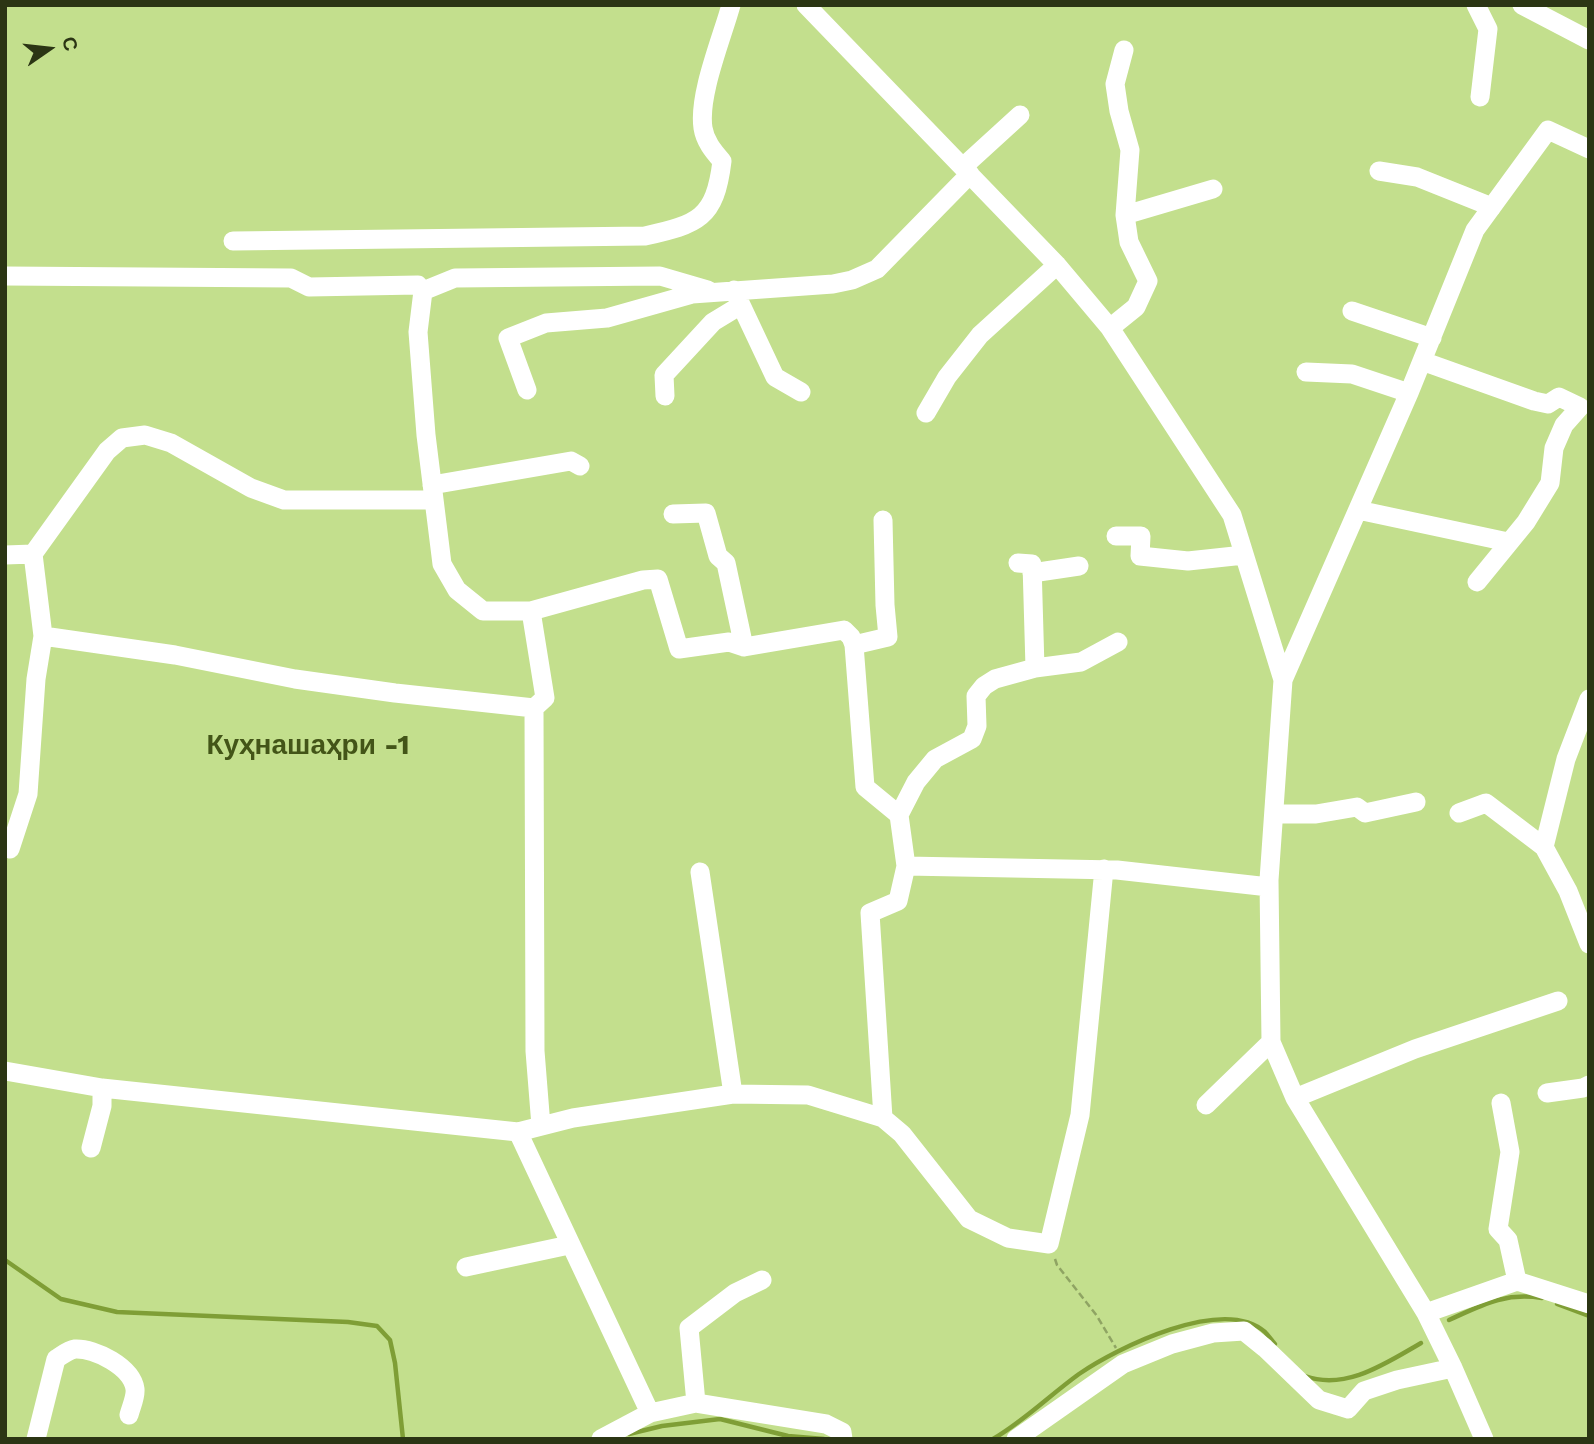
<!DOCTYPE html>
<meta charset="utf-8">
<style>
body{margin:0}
#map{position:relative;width:1594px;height:1444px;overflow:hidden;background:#c3df8d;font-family:"Work Sans",sans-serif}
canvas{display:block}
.frame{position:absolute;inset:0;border:7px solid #2b3514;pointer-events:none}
.north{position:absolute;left:14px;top:14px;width:70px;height:70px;-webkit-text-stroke:5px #c3df8d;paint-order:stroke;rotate:76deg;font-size:19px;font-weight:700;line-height:28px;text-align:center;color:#2b3514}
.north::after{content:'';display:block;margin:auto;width:24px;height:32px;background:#2b3514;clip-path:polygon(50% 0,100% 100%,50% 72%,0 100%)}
</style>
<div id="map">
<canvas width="1594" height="1444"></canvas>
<div class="frame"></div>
<div class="north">С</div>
</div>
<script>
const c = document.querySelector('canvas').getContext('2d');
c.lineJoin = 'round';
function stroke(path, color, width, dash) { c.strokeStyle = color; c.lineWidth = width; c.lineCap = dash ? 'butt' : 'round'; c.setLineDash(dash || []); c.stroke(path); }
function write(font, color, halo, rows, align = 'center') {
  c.font = font + ' "Work Sans",sans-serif'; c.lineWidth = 7; c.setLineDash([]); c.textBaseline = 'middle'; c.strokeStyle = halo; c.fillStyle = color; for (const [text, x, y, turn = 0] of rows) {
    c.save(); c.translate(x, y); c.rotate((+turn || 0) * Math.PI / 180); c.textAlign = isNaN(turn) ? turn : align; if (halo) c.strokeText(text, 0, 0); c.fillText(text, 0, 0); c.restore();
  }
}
const stream = new Path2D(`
 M 5,1260 L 61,1299 L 117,1312 L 348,1322 L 377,1326 L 390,1340 L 395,1363 L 403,1439
 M 1557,1304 L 1589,1316
 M 1449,1320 C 1482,1305 1505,1292 1542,1298
 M 1305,1376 C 1346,1391 1386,1363 1421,1343
 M 629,1434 L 662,1426 L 720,1419 L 788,1436 L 824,1439
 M 993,1439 C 1024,1421 1050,1395 1079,1374 C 1117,1348 1223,1295 1265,1332 C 1268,1335 1272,1341 1275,1344`);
const path = new Path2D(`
 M 1055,1259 L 1057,1265 L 1097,1316 L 1116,1348`);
const minor = new Path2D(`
 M 806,5 L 1057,265 L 1110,328 L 1232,515 L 1283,680 L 1269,880 L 1271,1042 L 1295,1098 L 1426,1313 L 1453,1368 L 1484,1439
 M 1476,5 L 1488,29 L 1480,97
 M 1522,5 L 1589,40
 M 963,167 L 1020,115
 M 1379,171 L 1417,177 L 1492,207
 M 1125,215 L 1213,189
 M 233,241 L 645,236 C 698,224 715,219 722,161 C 713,151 705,141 703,128 C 698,95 722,38 731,5
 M 5,276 L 291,278 L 309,287 L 418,285 L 423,291 L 418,332 L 426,435 L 442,564 L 457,590 L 483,611 L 531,611 L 643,580 L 658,579 L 679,649 L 729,642 L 744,647 L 844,630 L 851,637 L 854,645 L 865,787 L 899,815 L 906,866 L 898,901 L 870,913 L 883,1118
 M 734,290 L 775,377 L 801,392
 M 423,291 L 455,278 L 660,276 L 708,290
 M 1352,311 L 1432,338
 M 1110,328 L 1136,307 L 1148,281 L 1129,242 L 1125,215 L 1130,150 L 1119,111 L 1115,84 L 1124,50
 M 1422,361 L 1534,401 L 1548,404 L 1559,397 L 1580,407 L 1564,425 L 1554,448 L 1550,483 L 1526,522 L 1477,582
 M 1306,372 L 1352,374 L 1409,393
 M 527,390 L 508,338 L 546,323 L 607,318 L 692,294 L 833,284 L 852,280 L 877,269 L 970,174
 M 665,396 L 664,375 L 713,322 L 741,305
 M 926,413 L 947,377 L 980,335 L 1057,265
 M 432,485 L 571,461 L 580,466
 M 1358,510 L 1508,542
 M 673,514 L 706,513 L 718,556 L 726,563 L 744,647
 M 1116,536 L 1141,536 L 1140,556 L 1188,561 L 1244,555
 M 5,555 L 33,554
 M 1032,573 L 1079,566
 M 531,611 L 545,698 L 534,708 L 535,1051 L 541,1126
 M 43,636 L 175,655 L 295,679 L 395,693 L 534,708
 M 854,645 L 888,637 L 885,605 L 883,520
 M 1035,668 L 1081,662 L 1118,642
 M 1283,680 L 1409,393 L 1475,230 L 1548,130 L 1589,149
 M 1459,813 L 1486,803 L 1544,847 L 1568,891 L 1589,944
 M 1274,814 L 1316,814 L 1357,807 L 1365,813 L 1416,802
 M 899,815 L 916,782 L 935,759 L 972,739 L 977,726 L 976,696 L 984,686 L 995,679 L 1035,668 L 1032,564 L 1018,563
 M 1544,847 L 1566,759 L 1589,699
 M 10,849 L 28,794 L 36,679 L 43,636 L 33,554 L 107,451 L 122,438 L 145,435 L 171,443 L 251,488 L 284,500 L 434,500
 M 906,866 L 1117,870 L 1269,887
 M 700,872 L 733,1094
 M 5,1071 L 102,1088 L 518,1132 L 573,1118 L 733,1094 L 808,1095 L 883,1118 L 902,1134 L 969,1219 L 1008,1238 L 1049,1244 L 1080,1115 L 1104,869
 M 1547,1093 L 1583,1088 L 1589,1085
 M 1295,1098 L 1415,1049 L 1558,1001
 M 1501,1103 L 1510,1152 L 1498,1229 L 1508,1240 L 1517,1281
 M 1206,1105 L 1271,1042
 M 518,1132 L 650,1413
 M 91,1148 L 102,1106 L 102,1088
 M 466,1267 L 569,1245
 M 1426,1313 L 1517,1281 L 1589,1304
 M 696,1403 L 689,1328 L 735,1293 L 762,1280
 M 36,1439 L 56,1359 C 61,1356 68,1350 75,1349 C 95,1348 132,1367 135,1389 C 136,1397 131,1407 129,1415
 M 601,1439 L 650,1413 L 696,1403 L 826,1424 L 842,1432 L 843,1439
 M 1016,1439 L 1123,1364 L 1172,1344 L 1213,1333 L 1244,1331 L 1265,1348 L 1319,1400 L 1348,1409 L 1364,1391 L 1397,1380 L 1453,1368`);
const quarterNames = [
 ["Куҳнашаҳри -1",308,746]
];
stroke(stream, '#7f9e36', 4.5);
stroke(path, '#8fa463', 2.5, [7, 3.5]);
stroke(minor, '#fff', 19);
write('bold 28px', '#435518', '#c3df8d', quarterNames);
</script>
